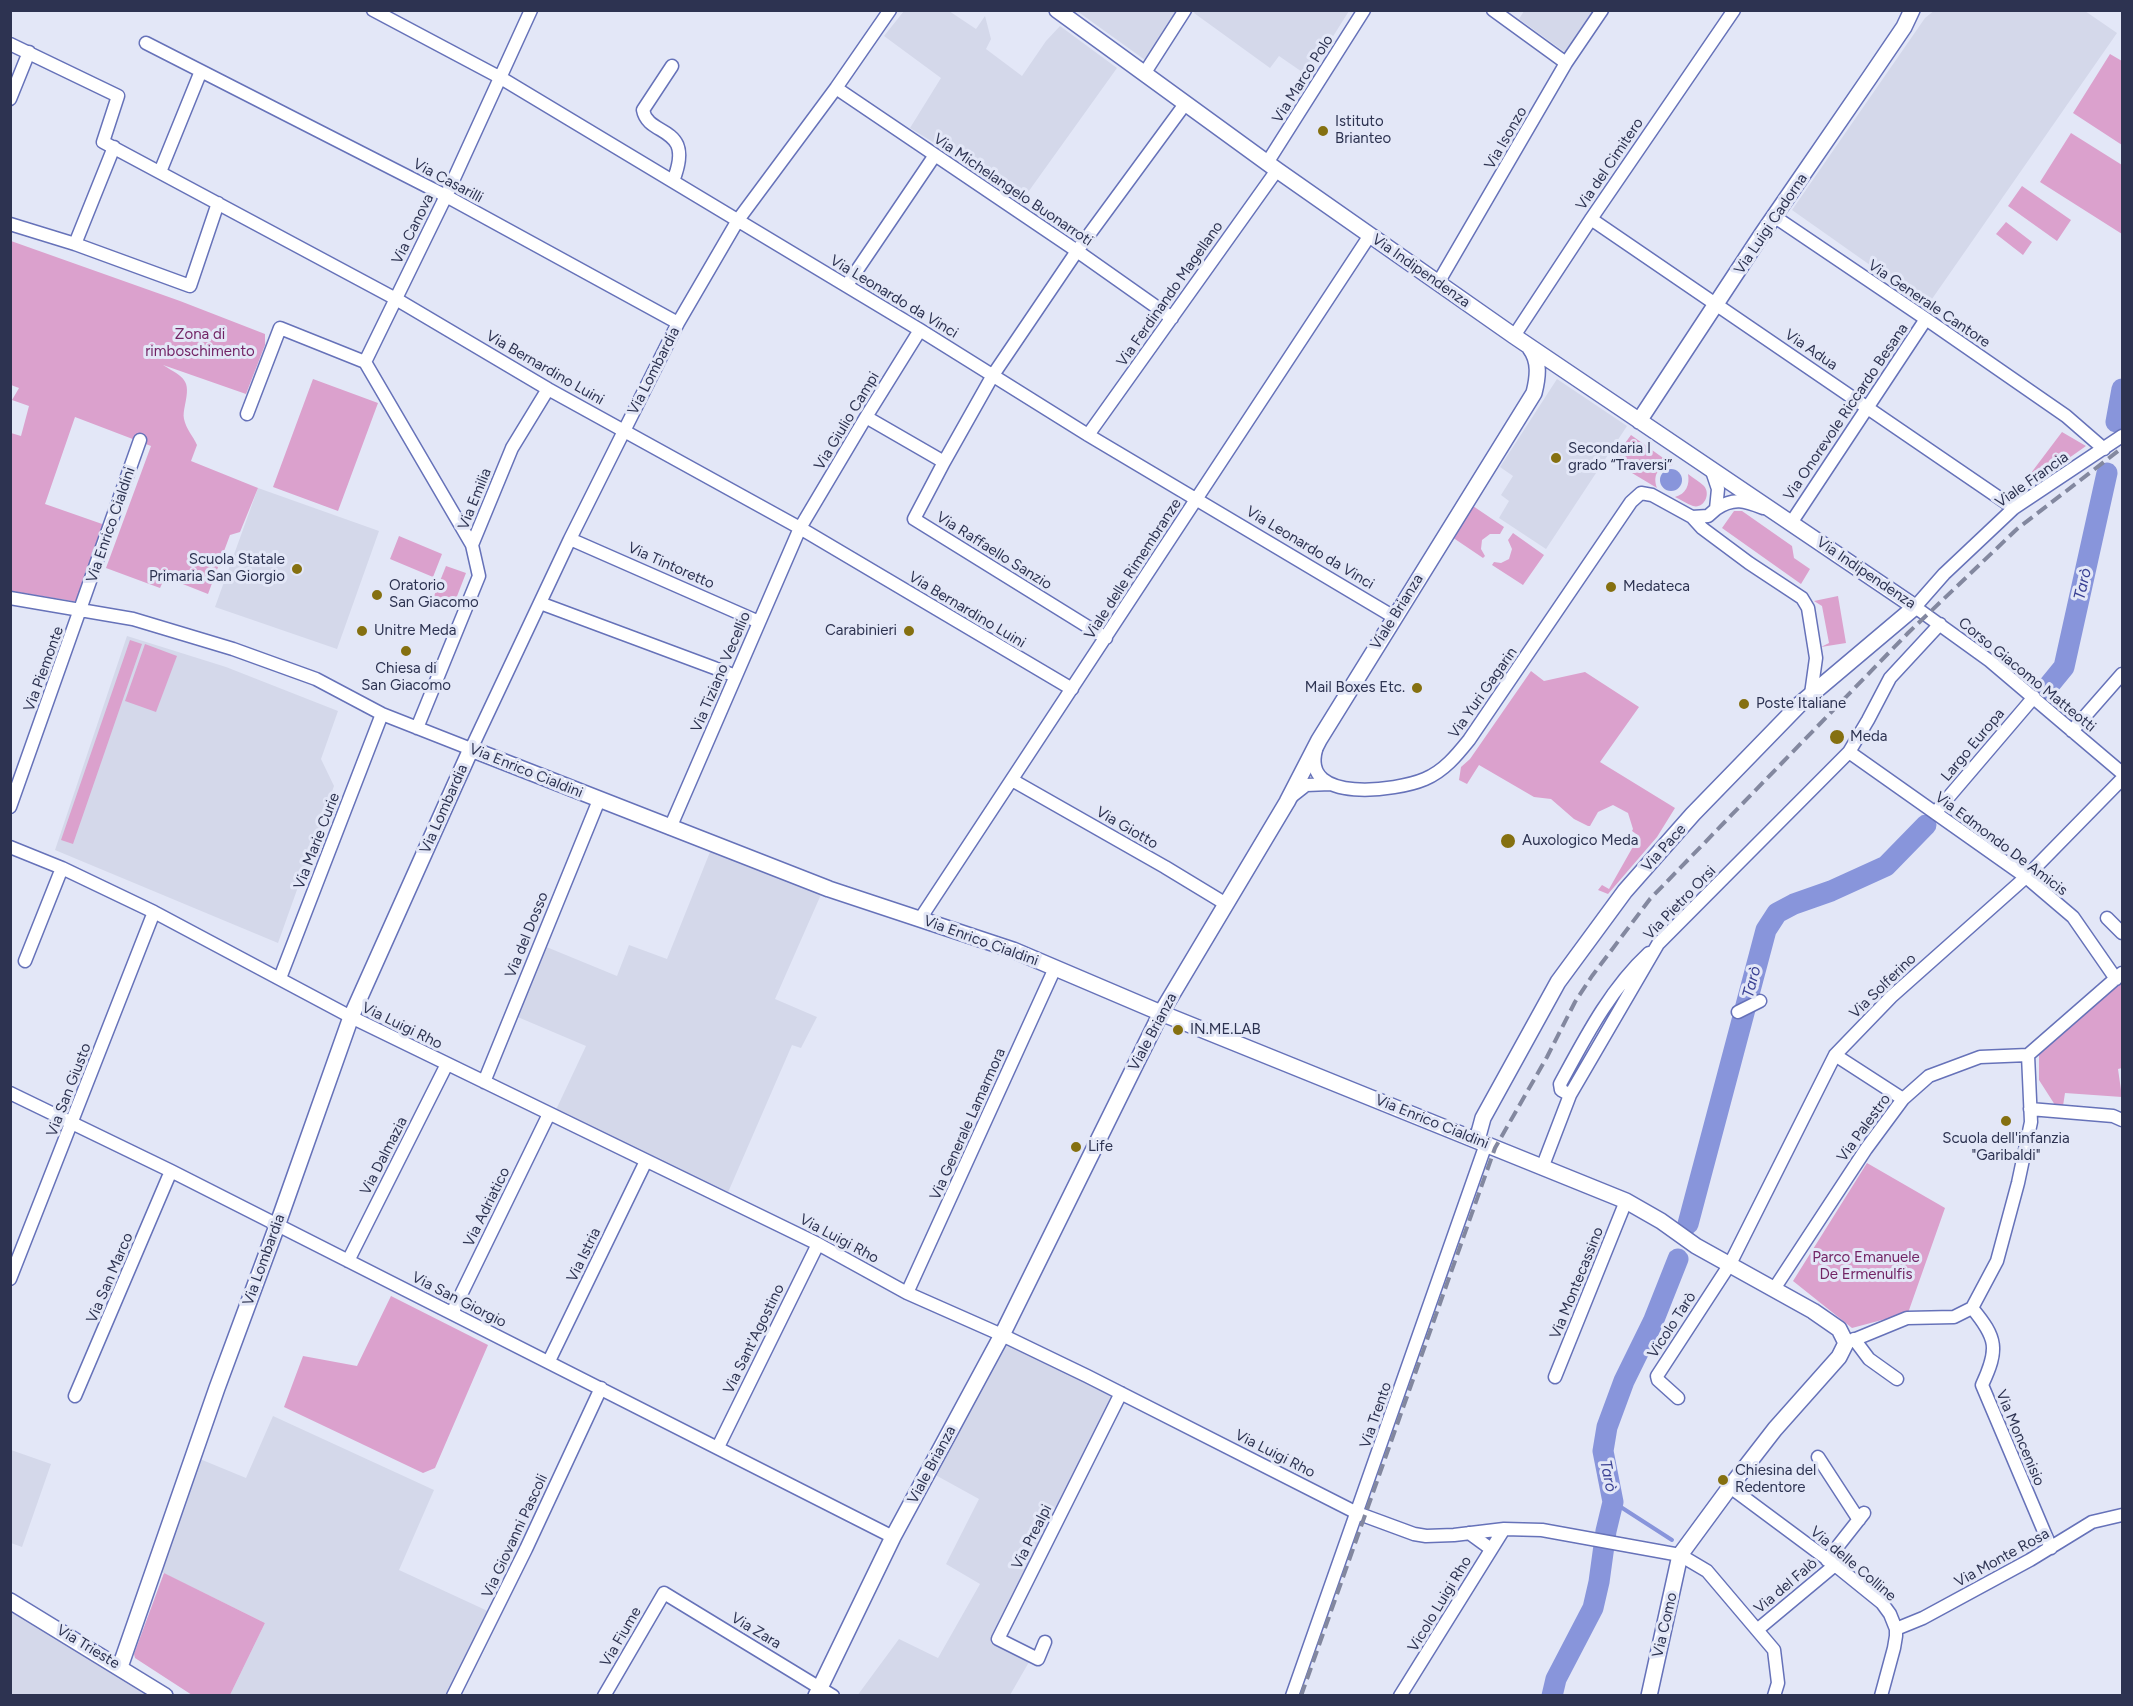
<!DOCTYPE html>
<meta charset="utf-8">
<style>
body{margin:0}
#map{position:relative;width:2133px;height:1706px;overflow:hidden;background:#e3e7f7;font-family:Figtree,sans-serif}
canvas{display:block}
.frame{position:absolute;inset:0;border:12px solid #2d3351;pointer-events:none}
</style>
<div id="map">
<canvas width="2133" height="1706"></canvas>
<div class="frame"></div>
</div>
<script>
const c = document.querySelector('canvas').getContext('2d');
c.lineJoin = 'round';
function fill(path, color) { c.fillStyle = color; c.fill(path, 'evenodd'); }
function stroke(path, color, width, dash) { c.strokeStyle = color; c.lineWidth = width; c.lineCap = dash ? 'butt' : 'round'; c.setLineDash(dash || []); c.stroke(path); }
function write(font, color, halo, rows, align = 'center') {
  c.font = font + ' Figtree,sans-serif'; c.lineWidth = 6; c.setLineDash([]); c.textBaseline = 'middle'; c.strokeStyle = halo; c.fillStyle = color; for (const [text, x, y, turn = 0] of rows) {
    c.save(); c.translate(x, y); c.rotate((+turn || 0) * Math.PI / 180); c.textAlign = isNaN(turn) ? turn : align; if (halo) c.strokeText(text, 0, 0); c.fillText(text, 0, 0); c.restore();
  }
}
const built = new Path2D(`
 M 1196,10 L 1349,10 L 1349,11 L 1308,76 L 1279,56 L 1270,68 L 1194,13 Z
 M 1935,10 L 2085,11 L 2117,33 L 1925,309 L 1888,282 L 1887,277 L 1792,210 L 1925,18 Z
 M 904,11 L 949,11 L 976,29 L 985,16 L 991,39 L 986,49 L 1022,76 L 1046,41 L 1060,26 L 1117,68 L 1021,202 L 967,163 L 910,128 L 941,78 L 884,36 Z
 M 1077,11 L 1176,11 L 1145,60 Z
 M 1524,11 L 1597,11 L 1566,53 L 1519,19 Z
 M 1557,379 L 1627,426 L 1546,549 L 1499,518 L 1509,501 L 1501,495 L 1513,476 L 1500,467 Z
 M 258,488 L 379,531 L 337,649 L 215,607 Z
 M 127,636 L 226,667 L 338,711 L 321,759 L 334,786 L 278,943 L 55,850 Z
 M 712,847 L 823,890 L 775,999 L 817,1017 L 801,1048 L 792,1045 L 726,1197 L 554,1114 L 586,1046 L 513,1015 L 544,946 L 617,976 L 629,945 L 667,959 Z
 M 1002,1336 L 1119,1393 L 994,1643 L 1029,1662 L 1010,1695 L 857,1696 L 899,1639 L 938,1658 L 980,1584 L 946,1564 L 979,1499 L 930,1472 Z
 M 273,1416 L 434,1490 L 399,1570 L 492,1613 L 450,1695 L 230,1695 L 265,1623 L 157,1570 L 195,1457 L 246,1478 Z
 M 11,1450 L 51,1464 L 22,1547 L 11,1543 Z
 M 11,1611 L 25,1617 L 156,1696 L 11,1696 Z`);
const green = new Path2D(`
 M 2110,54 L 2122,61 L 2122,145 L 2073,113 Z
 M 2071,133 L 2122,165 L 2122,234 L 2040,182 Z
 M 2022,186 L 2071,220 L 2057,241 L 2008,206 Z
 M 2006,222 L 2032,242 L 2023,255 L 1996,234 Z
 M 11,241 L 180,301 L 265,334 L 265,345 L 246,394 L 163,365 C 184,378 191,379 185,405 C 184,410 183,415 184,419 C 186,429 193,436 197,445 L 191,461 L 258,488 L 240,532 L 230,535 L 208,594 L 165,577 L 160,588 L 106,568 L 151,446 L 75,417 L 45,504 L 105,525 L 79,602 L 11,591 L 11,433 L 21,436 L 29,406 L 12,400 L 19,388 L 11,385 Z
 M 313,379 L 378,403 L 338,511 L 273,487 Z
 M 2062,432 L 2086,446 L 2035,482 L 2028,477 Z
 M 1631,435 L 1673,465 C 1659,466 1652,474 1657,488 L 1612,461 Z
 M 1688,474 C 1693,478 1700,482 1704,486 C 1711,494 1704,509 1693,506 C 1687,504 1680,499 1675,497 C 1686,494 1690,485 1688,474 Z
 M 1473,506 L 1504,527 L 1500,534 L 1490,534 L 1482,540 L 1481,549 L 1485,556 L 1483,558 L 1452,537 Z
 M 1734,511 L 1742,511 L 1792,546 L 1794,558 L 1810,569 L 1801,584 L 1722,528 Z
 M 1513,533 L 1544,555 L 1523,585 L 1492,565 L 1494,562 L 1501,563 L 1509,559 L 1512,549 L 1508,540 Z
 M 399,536 L 442,554 L 433,577 L 390,559 Z
 M 446,566 L 466,573 L 454,604 L 434,596 Z
 M 1838,596 L 1846,643 L 1821,647 L 1829,643 L 1822,606 L 1814,601 Z
 M 130,640 L 142,644 L 73,844 L 61,840 Z
 M 145,644 L 177,656 L 156,712 L 125,701 Z
 M 1531,671 L 1544,681 L 1585,672 L 1639,707 L 1600,762 L 1675,808 L 1657,837 L 1608,894 L 1598,890 L 1602,885 L 1609,889 L 1639,836 L 1632,831 L 1633,829 L 1628,813 L 1613,805 L 1598,812 L 1590,826 L 1588,826 L 1574,819 L 1551,799 L 1534,797 L 1479,765 L 1467,784 L 1459,780 L 1461,767 L 1470,759 Z
 M 2122,981 L 2122,1068 L 2118,1069 L 2122,1097 L 2065,1093 L 2063,1106 L 2055,1105 L 2039,1080 L 2039,1055 Z
 M 1867,1163 L 1945,1208 L 1908,1313 L 1852,1328 L 1793,1281 Z
 M 391,1296 L 488,1345 L 435,1468 L 423,1473 L 284,1407 L 303,1356 L 357,1366 Z
 M 164,1573 L 265,1623 L 230,1695 L 192,1695 L 135,1658 L 134,1654 Z`);
const water = new Path2D(`
 M1660 480a11 11 0 1 1 22 0a11 11 0 1 1-22 0Z`);
const stream = new Path2D(`
 M 1613,1502 L 1672,1540`);
const river = new Path2D(`
 M 2116,422 L 2122,389
 M 2046,689 L 2064,667 L 2107,473
 M 1688,1224 L 1766,930 L 1777,913 L 1794,904 L 1831,891 L 1886,866 L 1926,825
 M 1552,1696 L 1556,1679 L 1593,1608 L 1599,1582 L 1606,1531 L 1613,1502 L 1603,1451 L 1607,1427 L 1624,1381 L 1653,1322 L 1678,1259`);
const minor = new Path2D(`
 M 373,10 L 501,78 L 920,330 L 1088,435 L 1394,617
 M 1493,10 L 1566,63
 M 146,43 L 446,196 L 678,323
 M 10,44 L 118,96 L 103,142 L 396,299 L 548,389 L 800,528 L 1072,689
 M 672,66 L 643,110 C 648,138 696,124 673,181
 M 1144,74 L 1185,10
 M 836,88 L 1077,251 L 1172,318
 M 10,99 L 29,52
 M 1267,163 L 1364,10
 M 160,172 L 201,71
 M 1775,217 L 1926,319 L 2066,416 L 2104,449
 M 1591,219 L 2014,508
 M 10,224 L 75,244 L 190,286 L 218,203
 M 75,244 L 114,147
 M 1438,283 L 1566,63 L 1602,10
 M 847,285 L 935,155
 M 1514,336 L 1591,219 L 1734,10
 M 365,362 L 446,196 L 531,10
 M 365,362 L 472,545
 M 247,414 L 280,328 L 365,362
 M 866,417 L 944,462
 M 1088,435 L 1277,170
 M 2122,436 L 2014,508 L 1944,574 L 1915,607 L 1990,661 L 2122,773
 M 1716,509 C 1734,497 1745,501 1763,508
 M 1692,517 L 1708,516 L 1716,509 L 1718,489 L 1711,468
 M 1784,519 L 1791,523 L 1926,319
 M 570,539 L 759,622
 M 10,598 L 133,619 L 233,649 L 316,679 L 382,714 L 471,749 L 570,539 L 678,323 L 738,220 L 836,88 L 890,10
 M 540,603 L 736,676
 M 1106,638 L 914,519 L 944,462 L 993,375 L 1077,251 L 1185,104
 M 417,728 L 479,576 L 472,545 L 512,448 L 548,389
 M 2072,731 L 2122,674
 M 1316,750 C 1301,804 1397,791 1425,779 C 1444,771 1457,755 1469,740 L 1631,502 L 1641,493 L 1652,495 L 1692,517 L 1702,528 L 1749,563 L 1802,598 L 1808,608 L 1816,658 L 1811,694
 M 1849,752 L 2026,877 L 2073,917 L 2116,979
 M 1012,780 L 1165,867 L 1226,904
 M 1292,796 L 1306,785 L 1330,784
 M 10,807 L 140,440
 M 1935,813 L 2034,697
 M 670,828 L 800,528 L 866,417 L 920,330
 M 10,847 L 62,868 L 154,912 L 351,1017 L 818,1244 L 907,1293 L 1002,1335 L 1087,1376 L 1357,1513 L 1414,1534 L 1426,1536 L 1454,1535 L 1504,1529 L 1542,1530 L 1680,1555 L 1707,1571 L 1774,1650 L 1778,1683 L 1774,1696
 M 2107,918 L 2122,933
 M 920,919 L 1370,235
 M 25,961 L 62,868
 M 280,978 L 382,714
 M 1738,1012 L 1760,1001
 M 1835,1055 L 1903,1099
 M 2028,1055 L 2122,973
 M 484,1082 L 599,800
 M 10,1093 L 171,1171 L 893,1537
 M 1570,1095 L 1561,1090 L 1560,1084 C 1585,1038 1610,989 1649,953
 M 2030,1109 L 2113,1116 L 2122,1120
 M 1542,1168 L 1570,1095 L 1658,944 L 1849,752 L 1868,720 L 1890,678 L 1940,624
 M 348,1261 L 447,1064
 M 10,1279 L 154,912
 M 1774,1289 L 1866,1149 L 1903,1099 L 1929,1076 L 1980,1057 L 2028,1055
 M 907,1293 L 1055,968
 M 1972,1308 C 1997,1338 1999,1349 1982,1385 L 2051,1548
 M 452,1313 L 549,1114
 M 1854,1339 L 1869,1359 L 1897,1379
 M 1846,1343 L 1907,1318 L 1954,1317 L 1972,1308 L 1997,1261 L 2018,1183 L 2031,1122 L 2028,1055
 M 549,1361 L 646,1161
 M 1555,1377 L 1626,1201
 M 75,1396 L 171,1171
 M 1678,1398 L 1658,1380 L 1657,1376 L 1730,1264 L 1835,1055 L 1891,997 L 2026,877 L 2122,779
 M 718,1447 L 818,1244
 M 1818,1457 L 1859,1520
 M 1730,1487 L 1835,1565 L 1882,1603 L 1890,1614 L 1896,1629 L 1896,1636 L 1894,1648 L 1881,1696
 M 1469,1533 L 1491,1549
 M 1827,1560 L 1864,1513
 M 1896,1629 L 1923,1618 L 2030,1560 L 2092,1522 L 2122,1515
 M 1757,1630 L 1835,1565
 M 1045,1642 L 1038,1659 L 998,1639 L 1121,1393
 M 453,1696 L 526,1549 L 601,1388
 M 604,1696 L 664,1593 L 833,1696
 M 1292,1696 L 1486,1144
 M 1400,1696 L 1504,1529`);
const tertiary = new Path2D(`
 M 1057,10 L 1277,170 L 1514,336 L 1915,607 L 1800,704 L 1693,814 L 1625,891 L 1558,982 L 1483,1118 L 1477,1140
 M 1639,421 L 1762,234 L 1870,77 L 1904,27 L 1912,10
 M 10,1601 L 165,1696
 M 120,1667 L 217,1388 L 277,1226 L 351,1017 L 471,749 L 829,889 L 1013,950 L 1161,1013 L 1626,1201 L 1661,1221 L 1696,1246 L 1813,1311 L 1839,1329 L 1846,1343 L 1839,1357 L 1775,1429 L 1730,1487 L 1680,1555 L 1649,1696
 M 816,1696 L 893,1537 L 1002,1335 L 1161,1013 L 1287,802 L 1319,740 L 1534,393 C 1538,377 1540,361 1530,348`);
const rail = new Path2D(`
 M 1301,1696 L 1495,1148 L 1547,1057 L 1575,1002 L 1592,976 L 1650,899 L 1908,633 L 2017,529 L 2122,448`);
const markers = [
 [1323,131,6,"#857010"],
 [1556,458,6,"#857010"],
 [297,569,6,"#857010"],
 [1611,587,6,"#857010"],
 [377,595,6,"#857010"],
 [362,631,6,"#857010"],
 [909,631,6,"#857010"],
 [406,651,6,"#857010"],
 [1417,688,6,"#857010"],
 [1744,704,6,"#857010"],
 [1837,737,8,"#857010"],
 [1508,841,8,"#857010"],
 [1178,1030,6,"#857010"],
 [2006,1121,6,"#857010"],
 [1076,1147,6,"#857010"],
 [1723,1480,6,"#857010"]
];
const streetNames = [
 ["Via Marco Polo",1303,79,-58],
 ["Via Isonzo",1506,138,-60],
 ["Via del Cimitero",1610,164,-56],
 ["Via Casarilli",448,181,28],
 ["Via Michelangelo Buonarroti",1013,190,34],
 ["Via Luigi Cadorna",1771,224,-56],
 ["Via Canova",413,229,-64],
 ["Via Indipendenza",1421,271,35],
 ["Via Ferdinando Magellano",1170,294,-55],
 ["Via Leonardo da Vinci",894,297,31],
 ["Via Generale Cantore",1929,304,34],
 ["Via Adua",1811,350,34],
 ["Via Bernardino Luini",545,368,30],
 ["Via Lombardia",654,371,-63],
 ["Via Onorevole Riccardo Besana",1846,412,-56],
 ["Via Giulio Campi",847,421,-59],
 ["Viale Francia",2032,480,-35],
 ["Via Emilia",475,499,-68],
 ["Via Enrico Cialdini",111,525,-71],
 ["Via Leonardo da Vinci",1310,548,31],
 ["Via Raffaello Sanzio",994,551,32],
 ["Via Tintoretto",671,566,24],
 ["Viale delle Rimembranze",1133,569,-57],
 ["Via Indipendenza",1866,573,34],
 ["Via Bernardino Luini",967,610,31],
 ["Viale Brianza",1397,612,-58],
 ["Via Piemonte",44,669,-70],
 ["Via Tiziano Vecellio",721,672,-67],
 ["Corso Giacomo Matteotti",2027,675,39],
 ["Via Yuri Gagarin",1483,693,-55],
 ["Largo Europa",1973,745,-50],
 ["Via Enrico Cialdini",526,771,22],
 ["Via Lombardia",444,809,-66],
 ["Via Giotto",1127,828,30],
 ["Via Marie Curie",317,841,-69],
 ["Via Edmondo De Amicis",2001,844,37],
 ["Via Pace",1664,848,-48],
 ["Via Pietro Orsi",1680,903,-46],
 ["Via del Dosso",527,935,-68],
 ["Via Enrico Cialdini",981,941,20],
 ["Via Solferino",1883,986,-44],
 ["Via Luigi Rho",402,1026,26],
 ["Viale Brianza",1153,1032,-62],
 ["Via San Giusto",69,1090,-69],
 ["Via Enrico Cialdini",1432,1122,22],
 ["Via Generale Lamarmora",968,1124,-66],
 ["Via Palestro",1864,1128,-54],
 ["Via Dalmazia",384,1156,-63],
 ["Via Adriatico",487,1207,-64],
 ["Via Luigi Rho",839,1239,28],
 ["Via Istria",584,1255,-64],
 ["Via Lombardia",264,1260,-70],
 ["Via San Marco",110,1278,-67],
 ["Via Montecassino",1577,1283,-68],
 ["Via San Giorgio",459,1300,27],
 ["Vicolo Tarò",1672,1325,-57],
 ["Via Sant'Agostino",754,1339,-64],
 ["Via Trento",1376,1415,-71],
 ["Via Moncenisio",2020,1438,67],
 ["Via Luigi Rho",1275,1454,27],
 ["Viale Brianza",932,1465,-62],
 ["Via Giovanni Pascoli",515,1536,-65],
 ["Via Prealpi",1032,1537,-63],
 ["Via Monte Rosa",2002,1558,-29],
 ["Via delle Colline",1853,1564,40],
 ["Via del Falò",1786,1586,-40],
 ["Vicolo Luigi Rho",1440,1604,-59],
 ["Via Como",1665,1625,-77],
 ["Via Zara",756,1631,31],
 ["Via Fiume",621,1637,-60],
 ["Via Trieste",88,1647,31]
];
const poiNames = [
 ["Istituto",1335,122],
 ["Brianteo",1335,139],
 ["Secondaria I",1568,449],
 ["grado “Traversi”",1568,466],
 ["Scuola Statale",285,560,"right"],
 ["Primaria San Giorgio",285,577,"right"],
 ["Oratorio",389,586],
 ["San Giacomo",389,603],
 ["Medateca",1623,587],
 ["Unitre Meda",374,631],
 ["Carabinieri",897,631,"right"],
 ["Chiesa di",406,669,"center"],
 ["San Giacomo",406,686,"center"],
 ["Mail Boxes Etc.",1405,688,"right"],
 ["Poste Italiane",1756,704],
 ["Meda",1850,737],
 ["Auxologico Meda",1522,841],
 ["IN.ME.LAB",1190,1030],
 ["Scuola dell'infanzia",2006,1139,"center"],
 ["\"Garibaldi\"",2006,1156,"center"],
 ["Life",1088,1147],
 ["Chiesina del",1735,1471],
 ["Redentore",1735,1488]
];
const parkNames = [
 ["Zona di",200,335],
 ["rimboschimento",200,352],
 ["Parco Emanuele",1866,1258],
 ["De Ermenulfis",1866,1275]
];
const waterNames = [
 ["Tarò",2083,584,-77],
 ["Tarò",1752,982,-75],
 ["Tarò",1608,1476,79]
];
fill(built, '#d4d8ea');
fill(green, '#dba1cd');
fill(water, '#8895db');
stroke(stream, '#8895db', 4);
stroke(river, '#8895db', 21);
stroke(minor, '#6672b9', 15);
stroke(tertiary, '#6672b9', 18);
stroke(minor, '#fff', 12);
stroke(tertiary, '#fff', 15);
stroke(rail, '#83889f', 4, [12, 6]);
for (const [x, y, r, color] of markers) { const dot = new Path2D(); dot.arc(x, y, r, 0, 2 * Math.PI); c.fillStyle = color; c.fill(dot); stroke(dot, '#e3e7f7', 2); }
write('15px', '#2d3351', '#e3e7f7', streetNames);
write('15px', '#2d3351', '#e3e7f7', poiNames, 'left');
write('15px', '#722465', '#e3e7f7', parkNames);
write('italic 16px', '#3a4194', '#e3e7f7', waterNames);
</script>
